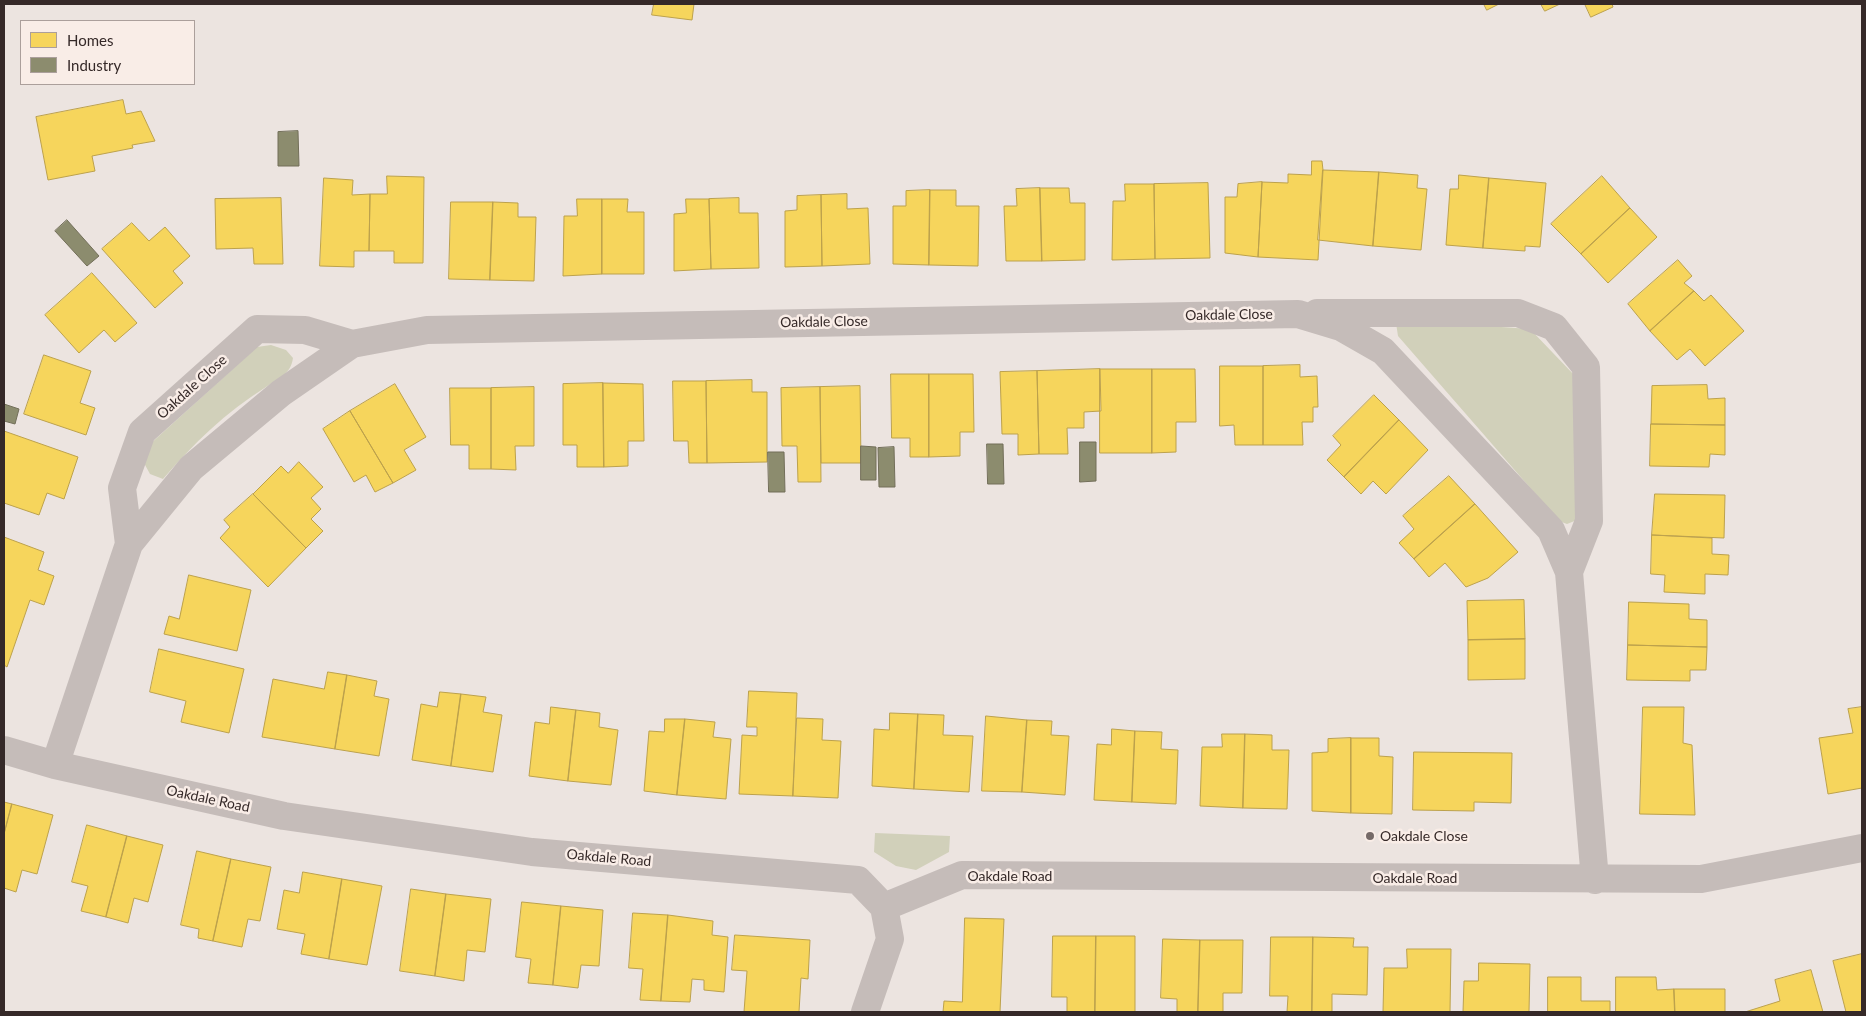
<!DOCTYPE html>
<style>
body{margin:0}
#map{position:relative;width:1866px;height:1016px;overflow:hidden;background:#ece4e0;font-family:Lato,sans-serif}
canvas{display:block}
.frame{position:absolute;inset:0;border:5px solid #352928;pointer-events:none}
.legend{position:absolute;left:20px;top:20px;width:175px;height:65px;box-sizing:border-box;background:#f9ede7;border:1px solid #ab9f9b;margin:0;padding:6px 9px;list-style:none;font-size:15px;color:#352928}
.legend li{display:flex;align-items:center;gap:10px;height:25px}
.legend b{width:25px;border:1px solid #ab9f9b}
</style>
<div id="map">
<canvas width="1866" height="1016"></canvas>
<div class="frame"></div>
<ul class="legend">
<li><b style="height:14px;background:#f6d55c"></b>Homes</li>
<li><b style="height:14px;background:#8c8c6e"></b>Industry</li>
</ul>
</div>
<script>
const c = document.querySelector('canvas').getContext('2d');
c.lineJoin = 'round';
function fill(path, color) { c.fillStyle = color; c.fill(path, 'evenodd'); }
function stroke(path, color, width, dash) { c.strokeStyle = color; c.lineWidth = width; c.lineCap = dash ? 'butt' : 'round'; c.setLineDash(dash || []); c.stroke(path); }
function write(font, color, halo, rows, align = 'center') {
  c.font = font + ' Lato,sans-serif'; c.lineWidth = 5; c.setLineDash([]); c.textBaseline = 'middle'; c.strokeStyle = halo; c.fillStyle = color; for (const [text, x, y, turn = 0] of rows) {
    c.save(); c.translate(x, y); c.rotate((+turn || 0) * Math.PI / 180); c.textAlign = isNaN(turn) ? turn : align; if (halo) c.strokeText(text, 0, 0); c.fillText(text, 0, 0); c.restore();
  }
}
const green = new Path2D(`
 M 1402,320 L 1530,329 L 1577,378 L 1577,520 L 1567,524 L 1559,521 L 1398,336 L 1396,323 Z
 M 271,345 L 286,350 L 293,358 C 291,374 278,379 266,387 C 226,412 193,444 163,479 L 150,474 L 144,463 L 149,445 L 257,347 Z
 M 875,833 L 950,836 L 949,852 L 916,870 L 896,866 L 874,852 Z`);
const homes = new Path2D(`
 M 654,4 L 694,4 L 692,20 L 652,15 Z
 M 1484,4 L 1499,4 L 1487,10 Z
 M 1541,4 L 1560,4 L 1545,11 Z
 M 1585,4 L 1612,4 L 1613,7 L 1591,17 Z
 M 123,100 L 126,114 L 141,111 L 155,141 L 132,145 L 133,148 L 92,156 L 95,171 L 48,180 L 36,117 Z
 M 1312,161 L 1322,161 L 1323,170 L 1318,260 L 1258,257 L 1262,182 L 1288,183 L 1288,174 L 1311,175 Z
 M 1323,170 L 1379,172 L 1373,246 L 1318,240 Z
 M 1379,172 L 1418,175 L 1417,188 L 1427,189 L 1421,250 L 1373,246 Z
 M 1459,175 L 1489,178 L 1483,248 L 1446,245 L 1450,189 L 1458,189 Z
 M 387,176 L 424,177 L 423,263 L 394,263 L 394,251 L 369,251 L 370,194 L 387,194 Z
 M 1602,176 L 1630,208 L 1581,254 L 1551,224 Z
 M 324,178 L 353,180 L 352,195 L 370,194 L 369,251 L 354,251 L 354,267 L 320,266 Z
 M 1489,178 L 1546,183 L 1540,247 L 1525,246 L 1525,251 L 1483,248 Z
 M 1262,182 L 1258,257 L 1225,253 L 1225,197 L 1237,197 L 1238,184 Z
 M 1208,183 L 1210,258 L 1155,259 L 1154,184 Z
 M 1125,184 L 1154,184 L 1155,259 L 1112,260 L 1113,201 L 1125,201 Z
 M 1040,188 L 1042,261 L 1006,261 L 1004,206 L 1017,206 L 1016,189 Z
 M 1040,188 L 1069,188 L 1070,203 L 1085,203 L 1085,260 L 1042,261 Z
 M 930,190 L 929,265 L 893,264 L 893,206 L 906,206 L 906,191 Z
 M 930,190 L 956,190 L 956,206 L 979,206 L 978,266 L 929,265 Z
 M 847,194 L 847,209 L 868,208 L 870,264 L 822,266 L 821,195 Z
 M 821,195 L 822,266 L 785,267 L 785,211 L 797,210 L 797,196 Z
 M 281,198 L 283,264 L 254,264 L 253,248 L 216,249 L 215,199 Z
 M 739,198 L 739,213 L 758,213 L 759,268 L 711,269 L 709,199 Z
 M 577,199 L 602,199 L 602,274 L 563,276 L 564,216 L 577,216 Z
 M 602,199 L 628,199 L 627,212 L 644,212 L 644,274 L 602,274 Z
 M 686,199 L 709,199 L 711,269 L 674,271 L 674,214 L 686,213 Z
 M 451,202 L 493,202 L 490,280 L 449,279 Z
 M 493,202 L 518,203 L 518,217 L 536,217 L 534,281 L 490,280 Z
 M 1630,208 L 1657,237 L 1608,283 L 1581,254 Z
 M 132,223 L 149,241 L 165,227 L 190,256 L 173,271 L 183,283 L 155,308 L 102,249 Z
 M 1678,260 L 1692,276 L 1684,283 L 1694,291 L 1650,331 L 1628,304 Z
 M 92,273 L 137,323 L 115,342 L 104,330 L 79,353 L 45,315 Z
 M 1694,291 L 1704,301 L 1711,295 L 1744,331 L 1705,366 L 1690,349 L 1677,360 L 1650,331 Z
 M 44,355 L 91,371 L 80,403 L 95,408 L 86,435 L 24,414 Z
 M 1300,365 L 1300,377 L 1317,376 L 1318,407 L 1313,407 L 1313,422 L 1302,422 L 1303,445 L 1263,445 L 1263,366 Z
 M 1220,366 L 1263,366 L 1263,445 L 1235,445 L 1234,425 L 1220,426 Z
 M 1100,369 L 1152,369 L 1152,453 L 1100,453 Z
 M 1100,369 L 1101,411 L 1084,412 L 1084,428 L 1067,428 L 1068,454 L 1039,454 L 1037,371 Z
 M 1152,369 L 1195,369 L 1196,422 L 1176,422 L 1176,452 L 1152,453 Z
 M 1037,371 L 1039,454 L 1018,455 L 1018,434 L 1002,434 L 1000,372 Z
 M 891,374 L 929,374 L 929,457 L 910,457 L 910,438 L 892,438 Z
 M 929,374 L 973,374 L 974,432 L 960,432 L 960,456 L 929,457 Z
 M 752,380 L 752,392 L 767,392 L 767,462 L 707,463 L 706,381 Z
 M 673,381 L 706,381 L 707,463 L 689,463 L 688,441 L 674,441 Z
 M 603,383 L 643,384 L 644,441 L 628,441 L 628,466 L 604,467 Z
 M 603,383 L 604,467 L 577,467 L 577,445 L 563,445 L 563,384 Z
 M 395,384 L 426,437 L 404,450 L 416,470 L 393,483 L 350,411 Z
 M 1707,385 L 1708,399 L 1725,398 L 1725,425 L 1651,424 L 1652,386 Z
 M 860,386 L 861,463 L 821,463 L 820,387 Z
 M 534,387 L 534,446 L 515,446 L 516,470 L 491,469 L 491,388 Z
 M 820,387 L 821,482 L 798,482 L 797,446 L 782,446 L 781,388 Z
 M 450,388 L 491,388 L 491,469 L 469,469 L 469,445 L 451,445 Z
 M 1374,395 L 1399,420 L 1344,477 L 1327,460 L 1341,445 L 1333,436 Z
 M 350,411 L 393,483 L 375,492 L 366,475 L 354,482 L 323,429 Z
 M 1399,420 L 1428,450 L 1386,494 L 1373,481 L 1361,494 L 1344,477 Z
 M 1651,424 L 1725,425 L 1725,455 L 1710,454 L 1709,467 L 1650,466 Z
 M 4,431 L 78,457 L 64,499 L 47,493 L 39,515 L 4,503 Z
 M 299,462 L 323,487 L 311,498 L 321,509 L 311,519 L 323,531 L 306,548 L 253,494 L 281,466 L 288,473 Z
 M 1449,476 L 1475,504 L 1414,559 L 1399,543 L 1414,529 L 1403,516 Z
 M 253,494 L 306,548 L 268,587 L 220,538 L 230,527 L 224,520 Z
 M 1655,494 L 1725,495 L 1724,538 L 1652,535 Z
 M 1475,504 L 1518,552 L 1488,578 L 1466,587 L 1445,563 L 1429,577 L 1414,559 Z
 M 1652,535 L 1712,538 L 1712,554 L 1729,555 L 1728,575 L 1705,574 L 1705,594 L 1664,592 L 1665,575 L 1651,574 Z
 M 4,537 L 44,552 L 38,570 L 54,576 L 44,605 L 30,600 L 7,667 L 4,665 Z
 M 189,575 L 251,590 L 237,651 L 164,634 L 169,616 L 179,619 Z
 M 1524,600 L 1525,639 L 1468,640 L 1467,601 Z
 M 1629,602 L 1689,604 L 1689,619 L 1707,620 L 1707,647 L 1628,645 Z
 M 1525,639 L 1525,679 L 1468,680 L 1468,640 Z
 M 1628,645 L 1707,647 L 1706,670 L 1690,670 L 1690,681 L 1627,680 Z
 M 159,649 L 244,669 L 229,733 L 181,722 L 186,701 L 150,692 Z
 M 328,672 L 347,675 L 335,749 L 262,737 L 273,679 L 324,689 Z
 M 347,675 L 377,681 L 374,696 L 389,699 L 379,756 L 335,749 Z
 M 749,691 L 797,693 L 793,796 L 739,794 L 742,735 L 757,736 L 757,727 L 747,727 Z
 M 440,692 L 461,694 L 451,766 L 412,760 L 421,704 L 437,707 Z
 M 461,694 L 486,697 L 483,712 L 502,715 L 493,772 L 451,766 Z
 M 551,707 L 576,710 L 568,781 L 529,776 L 535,722 L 549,724 Z
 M 1643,707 L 1684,707 L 1683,743 L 1692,745 L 1695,815 L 1640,814 Z
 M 1862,707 L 1862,788 L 1828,794 L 1819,738 L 1853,733 L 1848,709 Z
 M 576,710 L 600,713 L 599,727 L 618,730 L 611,785 L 568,781 Z
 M 890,713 L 918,714 L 914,789 L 872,786 L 874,729 L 889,730 Z
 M 918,714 L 944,715 L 943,735 L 973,736 L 969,792 L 914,789 Z
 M 986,716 L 1027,720 L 1022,792 L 982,791 Z
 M 797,718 L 823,719 L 822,740 L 841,741 L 838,798 L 793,796 Z
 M 665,719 L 685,719 L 677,795 L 644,791 L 649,731 L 664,732 Z
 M 685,719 L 715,722 L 713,737 L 731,739 L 726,799 L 677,795 Z
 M 1027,720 L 1052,721 L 1051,735 L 1069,736 L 1065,795 L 1022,792 Z
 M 1112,729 L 1135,731 L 1132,802 L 1094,800 L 1097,744 L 1111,745 Z
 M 1135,731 L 1162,732 L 1161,749 L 1178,750 L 1176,804 L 1132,802 Z
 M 1222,734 L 1245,734 L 1243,808 L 1200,806 L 1202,747 L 1222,747 Z
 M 1245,734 L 1272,735 L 1272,750 L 1289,750 L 1287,809 L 1243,808 Z
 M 1351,738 L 1351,813 L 1312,811 L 1312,753 L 1328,752 L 1328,739 Z
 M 1351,738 L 1379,738 L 1379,756 L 1393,757 L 1392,814 L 1351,813 Z
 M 1414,752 L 1512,753 L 1511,803 L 1474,802 L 1474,811 L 1413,810 Z
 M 4,802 L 12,804 L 4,834 Z
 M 12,804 L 53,815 L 37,874 L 22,870 L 16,892 L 4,888 L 4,834 Z
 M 87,825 L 127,836 L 106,917 L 81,911 L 88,886 L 72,882 Z
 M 127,836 L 163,845 L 148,902 L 134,898 L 128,923 L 106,917 Z
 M 197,851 L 231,859 L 213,941 L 198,938 L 199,929 L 181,925 Z
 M 231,859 L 271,867 L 260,921 L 248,919 L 242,947 L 213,941 Z
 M 303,872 L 342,879 L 329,959 L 301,954 L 305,934 L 277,929 L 284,890 L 299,893 Z
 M 342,879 L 382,886 L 367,965 L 329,959 Z
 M 411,889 L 446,894 L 435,976 L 400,971 Z
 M 446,894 L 491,899 L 485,952 L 467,950 L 464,981 L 435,976 Z
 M 522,902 L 561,906 L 553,985 L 528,983 L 531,959 L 516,957 Z
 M 561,906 L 603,910 L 599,966 L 581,965 L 578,988 L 553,985 Z
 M 633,913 L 668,915 L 661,1001 L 640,1000 L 643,969 L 629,968 Z
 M 668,915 L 713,921 L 712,935 L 728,937 L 724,992 L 704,990 L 704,980 L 692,979 L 690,1002 L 661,1001 Z
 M 965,918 L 1004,919 L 1000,1012 L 943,1012 L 944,1001 L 962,1002 Z
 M 735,935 L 810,940 L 808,979 L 801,978 L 799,1012 L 744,1012 L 747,971 L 732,970 Z
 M 1053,936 L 1096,936 L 1095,1012 L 1067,1012 L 1067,997 L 1052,997 Z
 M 1096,936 L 1135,936 L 1135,1012 L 1095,1012 Z
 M 1271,937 L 1313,937 L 1312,1012 L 1287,1012 L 1288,996 L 1270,996 Z
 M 1313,937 L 1354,938 L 1353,947 L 1368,947 L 1367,995 L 1332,994 L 1332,1012 L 1312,1012 Z
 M 1163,939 L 1200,940 L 1198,1012 L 1177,1012 L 1177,999 L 1161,998 Z
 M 1200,940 L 1243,940 L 1242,993 L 1223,993 L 1223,1012 L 1198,1012 Z
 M 1407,949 L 1451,949 L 1450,1012 L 1383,1012 L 1384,968 L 1407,968 Z
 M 1862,954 L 1862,1012 L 1846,1012 L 1833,961 Z
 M 1479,963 L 1530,964 L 1529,1012 L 1463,1012 L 1464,981 L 1478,981 Z
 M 1811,970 L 1823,1012 L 1745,1012 L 1780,1001 L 1775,980 Z
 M 1548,977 L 1581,977 L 1581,1001 L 1610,1001 L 1610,1012 L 1548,1012 Z
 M 1616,977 L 1656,977 L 1657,990 L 1674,989 L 1675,1012 L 1616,1012 Z
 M 1674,989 L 1725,989 L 1725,1012 L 1675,1012 Z`);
const industry = new Path2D(`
 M 298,131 L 299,166 L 278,166 L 278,132 Z
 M 67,220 L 99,256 L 87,266 L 55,231 Z
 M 4,404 L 19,409 L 15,424 L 4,421 Z
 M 1080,442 L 1096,442 L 1096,481 L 1080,482 Z
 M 987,444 L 1003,444 L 1004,484 L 988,484 Z
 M 861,446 L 876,447 L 876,480 L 861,480 Z
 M 894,447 L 895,487 L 879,487 L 878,448 Z
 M 768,452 L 784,452 L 785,492 L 769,492 Z`);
const street = new Path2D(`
 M 1317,313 L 1518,313 L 1554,327 L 1586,367 L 1589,521 L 1569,572
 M 129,544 L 122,488 L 142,432 L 257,329 L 305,330 L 352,344
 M 4,750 L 55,765 L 284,816 L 532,852 L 858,880 L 884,907
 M 55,765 L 129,544 L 191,468 L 281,393 L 352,344 L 427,330 L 1298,314 L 1341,327 L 1383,351 L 1551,530 L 1569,572 L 1595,880
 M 884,907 L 962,875 L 1701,879 L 1862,848
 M 865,1012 L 890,939 L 884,907`);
const markers = [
 [1370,836,5,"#756a68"]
];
const streetNames = [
 ["Oakdale Close",1229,315,-1],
 ["Oakdale Close",824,322,-1],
 ["Oakdale Close",192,387,-42],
 ["Oakdale Road",208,799,12],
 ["Oakdale Road",609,858,5],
 ["Oakdale Road",1010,876],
 ["Oakdale Road",1415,878]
];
const poiNames = [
 ["Oakdale Close",1380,836]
];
fill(green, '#d1d0ba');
fill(homes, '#f6d55c');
stroke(homes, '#bca14c', 1);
fill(industry, '#8c8c6e');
stroke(industry, '#726e59', 1);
stroke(street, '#c5bcb9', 28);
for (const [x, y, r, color] of markers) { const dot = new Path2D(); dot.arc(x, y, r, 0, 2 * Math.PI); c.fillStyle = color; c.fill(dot); stroke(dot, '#f9ede7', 2); }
write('14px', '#352928', '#f9ede7', streetNames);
write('14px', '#352928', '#f9ede7', poiNames, 'left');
</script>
